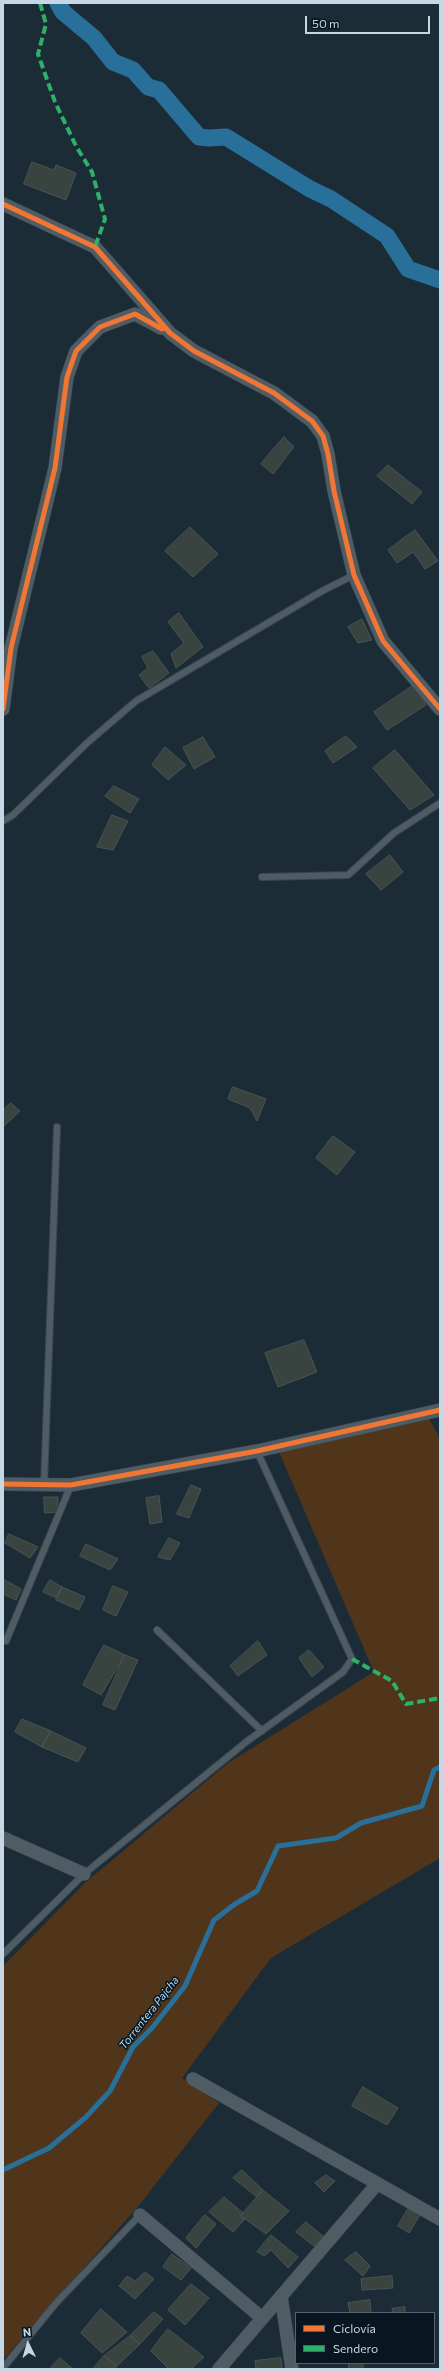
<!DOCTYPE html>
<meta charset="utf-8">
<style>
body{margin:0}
#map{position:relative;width:443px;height:2372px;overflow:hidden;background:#1b2c37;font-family:Commissioner,sans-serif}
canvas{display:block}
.frame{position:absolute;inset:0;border:4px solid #c5d7e4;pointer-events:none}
.legend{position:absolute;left:295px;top:2312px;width:140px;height:52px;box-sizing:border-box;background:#09161f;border:1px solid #54636e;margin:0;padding:5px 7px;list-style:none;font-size:12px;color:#c5d7e4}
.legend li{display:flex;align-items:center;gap:8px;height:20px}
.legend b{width:20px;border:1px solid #54636e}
.north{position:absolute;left:8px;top:2324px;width:40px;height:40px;-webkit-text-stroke:3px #09161f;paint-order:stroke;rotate:355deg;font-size:11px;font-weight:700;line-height:16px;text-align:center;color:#c5d7e4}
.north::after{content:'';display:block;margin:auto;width:14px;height:18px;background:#c5d7e4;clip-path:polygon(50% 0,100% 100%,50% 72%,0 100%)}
.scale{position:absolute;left:305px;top:16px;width:125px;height:18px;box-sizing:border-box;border:2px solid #c5d7e4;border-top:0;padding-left:5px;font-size:12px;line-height:14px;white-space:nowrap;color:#c5d7e4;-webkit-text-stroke:3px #09161f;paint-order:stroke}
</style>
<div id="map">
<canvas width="443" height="2372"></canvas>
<div class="frame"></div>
<ul class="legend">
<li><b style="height:5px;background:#f07635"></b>Ciclovía</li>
<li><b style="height:5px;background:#2db169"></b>Sendero</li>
</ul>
<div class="north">N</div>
<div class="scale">50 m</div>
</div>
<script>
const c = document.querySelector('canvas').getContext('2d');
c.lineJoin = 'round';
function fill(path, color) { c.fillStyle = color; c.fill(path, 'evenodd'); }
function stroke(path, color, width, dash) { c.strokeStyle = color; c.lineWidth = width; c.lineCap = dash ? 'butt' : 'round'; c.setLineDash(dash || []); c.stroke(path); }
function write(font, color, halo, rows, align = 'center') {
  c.font = font + ' Commissioner,sans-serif'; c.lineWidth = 3; c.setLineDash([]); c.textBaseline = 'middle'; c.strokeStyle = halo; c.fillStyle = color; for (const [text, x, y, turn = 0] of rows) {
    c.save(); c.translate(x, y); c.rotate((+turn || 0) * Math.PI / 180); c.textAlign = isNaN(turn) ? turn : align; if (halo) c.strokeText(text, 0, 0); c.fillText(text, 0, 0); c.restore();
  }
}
const green = new Path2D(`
 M 428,1417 L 440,1438 L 440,1858 L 271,1958 L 182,2078 L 219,2103 L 140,2204 L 3,2360 L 3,1966 L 86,1882 L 228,1763 L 374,1672 L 279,1452 Z`);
const stream = new Path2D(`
 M 3,2170 L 49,2148 L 85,2118 L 110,2091 L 133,2047 L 152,2028 L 185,1986 L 214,1920 L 235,1904 L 257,1891 L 278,1846 L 336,1838 L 361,1823 L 422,1806 L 434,1770 L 440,1767`);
const canal = new Path2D(`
 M 58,3 L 63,12 L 94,38 L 113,62 L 133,70 L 148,87 L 159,90 L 199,137 L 209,138 L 226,137 L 310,189 L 331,199 L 387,236 L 408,269 L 440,280`);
const building = new Path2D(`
 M 32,162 L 54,170 L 56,165 L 76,173 L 66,200 L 24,184 Z
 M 284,437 L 294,447 L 273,474 L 261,464 Z
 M 388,465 L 422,492 L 412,504 L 377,476 Z
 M 190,527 L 218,554 L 193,577 L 165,551 Z
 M 415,530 L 438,561 L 425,569 L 413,552 L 397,563 L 388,550 Z
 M 179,613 L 203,647 L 176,668 L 171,654 L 184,643 L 168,622 Z
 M 362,619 L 372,640 L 358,643 L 348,627 Z
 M 153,651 L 169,673 L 149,688 L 139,675 L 148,668 L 142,657 Z
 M 414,685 L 426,705 L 387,730 L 374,712 Z
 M 346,736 L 357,747 L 333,763 L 325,751 Z
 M 203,737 L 215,757 L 194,769 L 183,748 Z
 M 165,747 L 186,765 L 168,780 L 152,765 Z
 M 395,750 L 434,795 L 410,810 L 373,768 Z
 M 114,786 L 139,799 L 130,813 L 105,796 Z
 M 112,815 L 128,821 L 113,850 L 97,847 Z
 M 390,855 L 403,872 L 381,890 L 366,874 Z
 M 233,1087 L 266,1099 L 257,1121 L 250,1108 L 228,1099 Z
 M 11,1103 L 20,1111 L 3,1127 L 3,1110 Z
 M 333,1136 L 355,1152 L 337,1175 L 316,1158 Z
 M 304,1340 L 317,1372 L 278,1387 L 265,1353 Z
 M 191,1485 L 201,1489 L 189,1518 L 177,1514 Z
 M 159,1496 L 162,1522 L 150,1524 L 146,1498 Z
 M 44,1497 L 58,1497 L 58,1512 L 45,1513 Z
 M 9,1534 L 38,1547 L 30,1558 L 5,1543 Z
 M 169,1538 L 180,1543 L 170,1560 L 158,1557 Z
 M 86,1544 L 118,1559 L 110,1570 L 80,1556 Z
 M 3,1579 L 21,1589 L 16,1600 L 3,1594 Z
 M 50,1580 L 62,1587 L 57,1598 L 43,1592 Z
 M 113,1586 L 128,1592 L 116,1616 L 103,1610 Z
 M 62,1587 L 85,1597 L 79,1610 L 56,1600 Z
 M 258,1641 L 267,1655 L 238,1676 L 230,1666 Z
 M 104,1645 L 125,1655 L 101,1695 L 83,1685 Z
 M 309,1650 L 324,1667 L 312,1677 L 299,1658 Z
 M 125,1655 L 138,1660 L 115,1710 L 103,1705 Z
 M 22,1719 L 51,1731 L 42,1747 L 15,1732 Z
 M 51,1731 L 86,1748 L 78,1762 L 42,1747 Z
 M 363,2087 L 398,2108 L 387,2125 L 352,2106 Z
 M 242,2170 L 263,2190 L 257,2197 L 233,2178 Z
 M 326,2175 L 335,2181 L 324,2192 L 315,2183 Z
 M 263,2190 L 289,2211 L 266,2234 L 241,2216 Z
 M 224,2197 L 243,2213 L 241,2216 L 245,2219 L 233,2232 L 209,2212 Z
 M 408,2209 L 420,2215 L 409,2233 L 398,2226 Z
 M 205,2215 L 216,2224 L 196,2248 L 186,2238 Z
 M 306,2222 L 323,2236 L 314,2246 L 296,2232 Z
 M 271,2235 L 298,2257 L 288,2268 L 271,2250 L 264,2256 L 257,2252 Z
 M 356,2252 L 370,2266 L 363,2276 L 345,2260 Z
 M 172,2254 L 191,2268 L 181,2280 L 163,2267 Z
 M 145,2272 L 154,2279 L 135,2299 L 119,2286 L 127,2276 L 135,2281 Z
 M 392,2276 L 393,2288 L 362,2290 L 361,2279 Z
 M 191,2284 L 209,2298 L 185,2325 L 168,2310 Z
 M 370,2300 L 371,2313 L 350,2313 L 348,2303 Z
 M 405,2307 L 405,2313 L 393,2313 L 392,2309 Z
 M 101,2309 L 127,2332 L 102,2353 L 81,2333 Z
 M 154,2312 L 163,2319 L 140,2344 L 130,2336 Z
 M 168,2329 L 204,2357 L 191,2369 L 169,2369 L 151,2351 Z
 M 130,2336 L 140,2344 L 117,2366 L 104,2356 Z
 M 104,2356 L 117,2366 L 115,2369 L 93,2369 Z
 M 60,2358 L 73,2369 L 53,2369 L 51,2367 Z
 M 281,2358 L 282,2369 L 256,2369 L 255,2361 Z
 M 349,2363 L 363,2363 L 363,2369 L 349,2369 Z`);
const lane = new Path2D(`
 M 3,821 L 13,815 L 87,743 L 136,701 L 322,591 L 354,575
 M 262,877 L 348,875 L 394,833 L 440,803
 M 44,1485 L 57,1127
 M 157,1630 L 262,1731
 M 3,1640 L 6,1641 L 71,1485
 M 3,1954 L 84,1874 L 246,1742 L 343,1672 L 352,1659 L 257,1451
 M 3,2368 L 56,2303 L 140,2215`);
const street = new Path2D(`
 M 3,204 L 95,247 L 170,333 L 194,351 L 274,393 L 312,421 L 323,436 L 328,454 L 334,491 L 354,575 L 383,641 L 440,709
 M 3,709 L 11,648 L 55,468 L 67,377 L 76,351 L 100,327 L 135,314 L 161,328
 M 3,1484 L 71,1485 L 257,1451 L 440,1410
 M 3,1838 L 84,1874
 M 193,2079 L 440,2219
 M 140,2215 L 262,2318
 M 281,2296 L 292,2369
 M 219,2369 L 377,2184`);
const quiet = new Path2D(`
 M 40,3 L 46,24 L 38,54 L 55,102 L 76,146 L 92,172 L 105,219 L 95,247
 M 352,1659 L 392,1681 L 406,1704 L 440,1698`);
const cycleway = new Path2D(`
 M 3,204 L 95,247 L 170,333 L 194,351 L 274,393 L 312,421 L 323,436 L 328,454 L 334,491 L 354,575 L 383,641 L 440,709
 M 3,709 L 11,648 L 55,468 L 67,377 L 76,351 L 100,327 L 135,314 L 162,329
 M 3,1484 L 71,1485 L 257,1451 L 440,1410`);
const waterNames = [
 ["Torrentera Pajcha",149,2013,-52]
];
fill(green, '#51351b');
stroke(stream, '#286f99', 5);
stroke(canal, '#286f99', 17);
fill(building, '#394340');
stroke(building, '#4a5453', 1);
stroke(lane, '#3a4750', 8);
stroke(street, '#3a4750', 14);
stroke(lane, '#4f5c63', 6);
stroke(street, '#4f5c63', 13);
stroke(quiet, '#2db169', 4, [8, 4]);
stroke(cycleway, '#f07635', 5);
write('italic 11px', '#afdbfa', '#09161f', waterNames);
</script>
